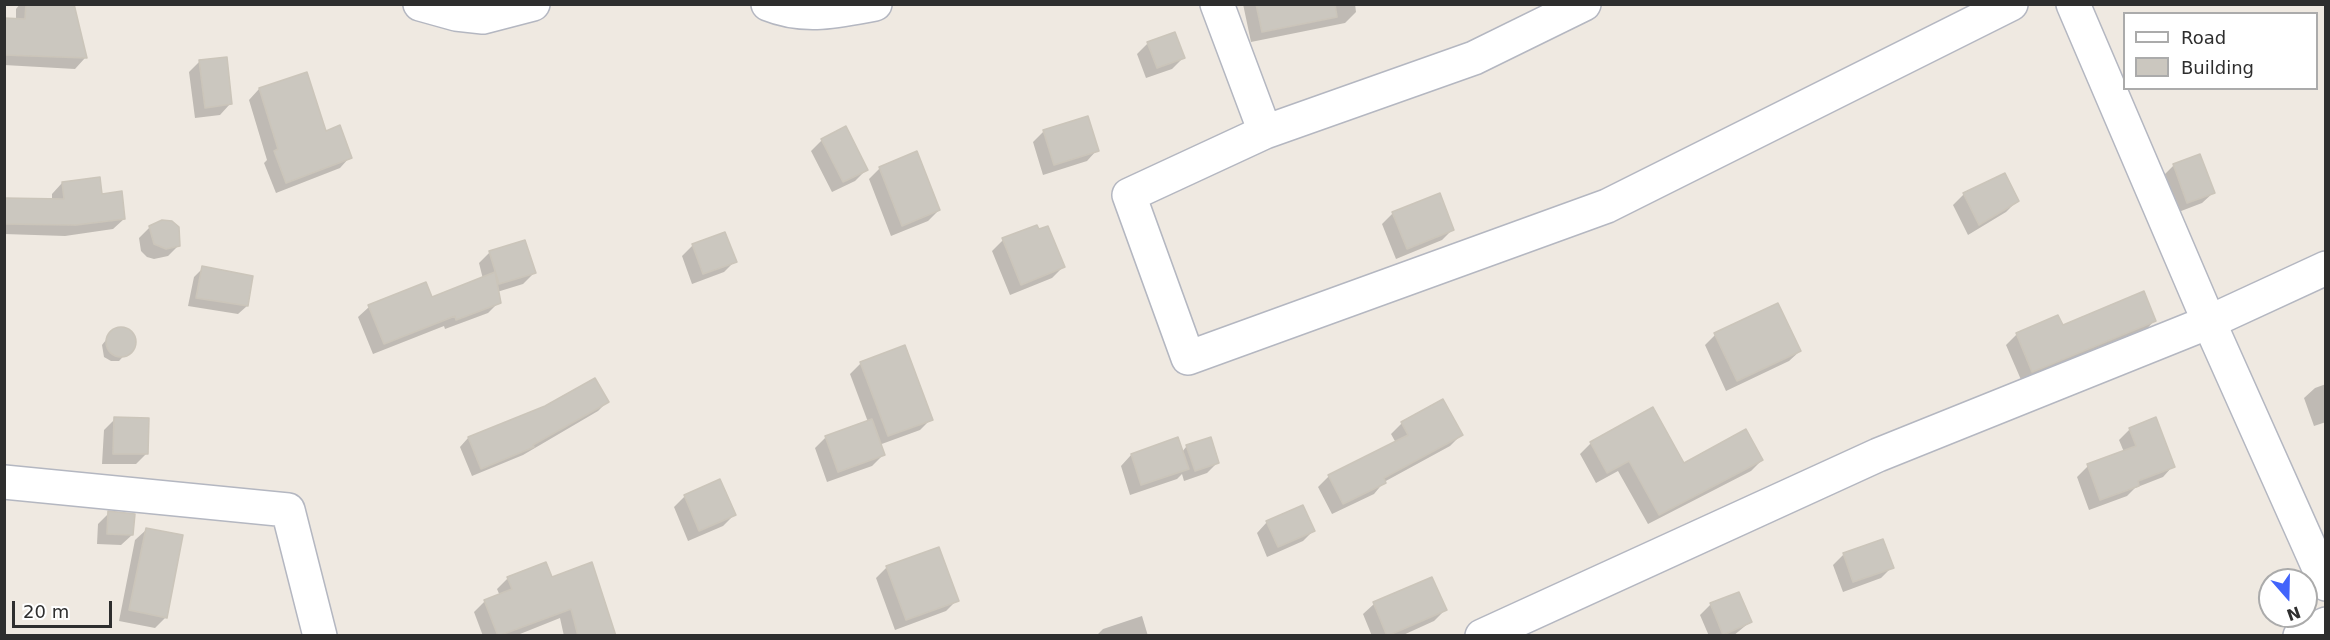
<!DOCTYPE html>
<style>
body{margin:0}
#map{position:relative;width:2330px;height:640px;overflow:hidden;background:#efe9e1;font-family:"DejaVu Sans",sans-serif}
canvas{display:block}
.frame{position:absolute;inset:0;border:6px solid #2e2e2e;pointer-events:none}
.legend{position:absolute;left:2123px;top:12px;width:195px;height:78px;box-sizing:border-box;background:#fff;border:2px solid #ababab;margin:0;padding:8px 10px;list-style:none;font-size:18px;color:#2e2e2e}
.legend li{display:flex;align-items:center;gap:12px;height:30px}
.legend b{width:30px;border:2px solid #ababab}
.north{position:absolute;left:2258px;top:568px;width:60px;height:60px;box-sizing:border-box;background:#fff;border:2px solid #ababab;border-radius:50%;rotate:160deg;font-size:16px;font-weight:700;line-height:24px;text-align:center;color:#2e2e2e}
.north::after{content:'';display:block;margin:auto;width:21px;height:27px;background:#4264fb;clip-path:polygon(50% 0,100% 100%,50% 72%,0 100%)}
.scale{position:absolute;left:12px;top:601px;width:100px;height:27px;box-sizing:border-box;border:3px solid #2e2e2e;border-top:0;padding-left:8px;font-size:18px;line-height:21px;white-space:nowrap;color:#2e2e2e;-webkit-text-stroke:4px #fff;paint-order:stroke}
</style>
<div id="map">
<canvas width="2330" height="640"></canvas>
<div class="frame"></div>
<ul class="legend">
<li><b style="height:8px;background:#fff"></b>Road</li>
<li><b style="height:16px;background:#cbc7bf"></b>Building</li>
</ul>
<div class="north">N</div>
<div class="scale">20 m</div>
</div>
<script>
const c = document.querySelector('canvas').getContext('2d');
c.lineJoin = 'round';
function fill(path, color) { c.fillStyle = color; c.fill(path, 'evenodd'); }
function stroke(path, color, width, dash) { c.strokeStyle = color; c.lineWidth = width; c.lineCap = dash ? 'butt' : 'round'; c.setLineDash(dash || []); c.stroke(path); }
const shadow = new Path2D(`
 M 20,4 L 72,4 L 85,58 L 75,69 L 4,65 L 4,19 L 16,20 L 16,9 Z
 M 1243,4 L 1355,4 L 1356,12 L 1345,23 L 1251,42 Z
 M 1148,43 L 1183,58 L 1172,69 L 1146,78 L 1137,54 Z
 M 200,61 L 230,104 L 220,115 L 195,118 L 189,72 Z
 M 259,89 L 325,133 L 350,157 L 340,168 L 276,193 L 264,163 L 267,160 L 249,100 Z
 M 1044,131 L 1097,150 L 1087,161 L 1043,175 L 1033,142 Z
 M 822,140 L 866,170 L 855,181 L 832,192 L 811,151 Z
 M 2174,165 L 2213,193 L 2202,203 L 2176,213 L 2163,176 Z
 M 880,168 L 939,210 L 928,221 L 891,236 L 869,179 Z
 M 62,183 L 101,196 L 124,219 L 113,229 L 65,236 L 4,234 L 4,200 L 52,201 L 52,194 Z
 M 1964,194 L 2017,201 L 2006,212 L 1968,235 L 1953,205 Z
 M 1393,213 L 1453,229 L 1442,240 L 1396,259 L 1382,224 Z
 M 150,227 L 179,245 L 168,256 L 154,259 L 147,257 L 141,251 L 139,238 Z
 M 1003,240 L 1063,267 L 1052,278 L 1010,295 L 992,251 Z
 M 693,245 L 735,261 L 724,272 L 692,284 L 682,256 Z
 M 490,252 L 534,273 L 523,284 L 497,292 L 499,302 L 488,313 L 445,329 L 444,326 L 373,354 L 358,317 L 369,307 L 431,299 L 483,279 L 479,263 Z
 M 203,268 L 247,306 L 238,314 L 188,306 L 194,277 Z
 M 2154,321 L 2144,332 L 2022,382 L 2006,345 L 2017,334 L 2062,327 Z
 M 122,329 L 130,332 L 134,345 L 119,361 L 111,361 L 104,357 L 102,345 L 113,331 Z
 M 1715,335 L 1800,351 L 1789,361 L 1726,391 L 1705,345 Z
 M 861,363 L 931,419 L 920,430 L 879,445 L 883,455 L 872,466 L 827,482 L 815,448 L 826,437 L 868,422 L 850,374 Z
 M 2326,384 L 2326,422 L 2314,426 L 2304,398 L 2315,388 Z
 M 607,402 L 598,411 L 523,455 L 472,476 L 460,447 L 468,438 L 545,407 Z
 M 1652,409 L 1683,465 L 1762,460 L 1751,471 L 1648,524 L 1618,471 L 1596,483 L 1580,454 L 1591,443 Z
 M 115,419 L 147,453 L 136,464 L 102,464 L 104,430 Z
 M 1402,423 L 1461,435 L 1450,446 L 1384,482 L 1374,494 L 1332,514 L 1318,487 L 1329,476 L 1396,443 L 1391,434 Z
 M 2130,429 L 2173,466 L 2163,477 L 2135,488 L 2127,496 L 2089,510 L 2077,477 L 2088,466 L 2124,452 L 2119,440 Z
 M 1210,439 L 1218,462 L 1207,473 L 1184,481 L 1182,474 L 1177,479 L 1130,495 L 1121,466 L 1131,455 L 1182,452 L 1186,447 Z
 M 685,496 L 734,515 L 723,526 L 688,541 L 674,507 Z
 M 109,513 L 132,535 L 121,545 L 97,544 L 98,524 Z
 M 1267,522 L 1313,531 L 1303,541 L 1267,557 L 1257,533 Z
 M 146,530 L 166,617 L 155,628 L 119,621 L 135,540 Z
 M 1844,554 L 1892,567 L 1881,578 L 1843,592 L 1833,565 Z
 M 887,567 L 957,600 L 946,611 L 895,630 L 876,578 Z
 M 508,578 L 551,579 L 613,636 L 564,636 L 560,618 L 515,636 L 483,636 L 474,612 L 485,601 L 500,596 L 497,589 Z
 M 1431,579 L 1445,610 L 1434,621 L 1401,636 L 1372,636 L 1363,614 L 1374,604 Z
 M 1711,604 L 1750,622 L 1733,636 L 1709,636 L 1700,615 Z
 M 1142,616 L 1148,636 L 1096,636 L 1103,629 Z`);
const building = new Path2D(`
 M 26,4 L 74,4 L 87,58 L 4,55 L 4,18 L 25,19 Z
 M 1256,4 L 1335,4 L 1337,17 L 1262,32 Z
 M 1175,32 L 1185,58 L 1157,68 L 1147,42 Z
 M 227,57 L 232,104 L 205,108 L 199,60 Z
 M 307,72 L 326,131 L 340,125 L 352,158 L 286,183 L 274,151 L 278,149 L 259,88 Z
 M 1088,116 L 1099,151 L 1054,165 L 1043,130 Z
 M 846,126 L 868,170 L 843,182 L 821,139 Z
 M 917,151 L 940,210 L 902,226 L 879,167 Z
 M 2200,154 L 2215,193 L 2187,203 L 2173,164 Z
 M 2005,173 L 2019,201 L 1979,225 L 1963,193 Z
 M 100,177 L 102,194 L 122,191 L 125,219 L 76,225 L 4,224 L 4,198 L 64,199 L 62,182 Z
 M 1440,193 L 1454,230 L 1407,249 L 1392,212 Z
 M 162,220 L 172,221 L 179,227 L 180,246 L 166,249 L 154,244 L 149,226 Z
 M 1037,225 L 1039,229 L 1048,226 L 1065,267 L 1021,285 L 1002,238 Z
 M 725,232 L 737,262 L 703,274 L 692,244 Z
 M 525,240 L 536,273 L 499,284 L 489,251 Z
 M 202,266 L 253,276 L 248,306 L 196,298 Z
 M 495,272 L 501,303 L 456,320 L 455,316 L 384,344 L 368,305 L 426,282 L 432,297 Z
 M 2144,291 L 2156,321 L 2032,372 L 2016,333 L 2058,315 L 2063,325 Z
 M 1778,303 L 1801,351 L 1737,381 L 1714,333 Z
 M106 342a15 15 0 1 1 30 0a15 15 0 1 1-30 0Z
 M 905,345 L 933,420 L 888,436 L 860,362 Z
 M 595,378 L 609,402 L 533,445 L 534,447 L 481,469 L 468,437 L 545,406 Z
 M 1443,399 L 1463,435 L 1384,478 L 1386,483 L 1343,504 L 1328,475 L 1408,435 L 1401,422 Z
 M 1653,407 L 1684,463 L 1746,429 L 1763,460 L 1659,515 L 1629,461 L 1607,473 L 1590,442 Z
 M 114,417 L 149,418 L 148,454 L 113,454 Z
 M 2156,417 L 2175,467 L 2138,481 L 2139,486 L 2100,500 L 2087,464 L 2136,446 L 2129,428 Z
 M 872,419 L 885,455 L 838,472 L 825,436 Z
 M 1178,437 L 1189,469 L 1141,485 L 1131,454 Z
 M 1211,437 L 1219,463 L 1195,471 L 1186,445 Z
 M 720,479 L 736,515 L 699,531 L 684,495 Z
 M 1303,505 L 1315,531 L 1278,547 L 1266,521 Z
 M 108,511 L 135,514 L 133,535 L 107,534 Z
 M 146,528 L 183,535 L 167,618 L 129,610 Z
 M 1883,539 L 1894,568 L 1853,582 L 1843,553 Z
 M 939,547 L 959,601 L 906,620 L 886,566 Z
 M 546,562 L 552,577 L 592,562 L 616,636 L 578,636 L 571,609 L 498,636 L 484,600 L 512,589 L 507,577 Z
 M 1432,577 L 1447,610 L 1387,636 L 1373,602 Z
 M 1739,592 L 1752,622 L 1723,635 L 1710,603 Z`);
const minor = new Path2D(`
 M 420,4 L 456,14 L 483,17 L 533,4
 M 768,4 C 805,19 837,11 875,4
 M 1217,4 L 1265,132
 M 1584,4 L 1474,58 L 1265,132 L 1129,195 L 1188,358 L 1607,206 L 2011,4
 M 2073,4 L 2209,322 L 2326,584
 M 4,482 L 288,510 L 320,636
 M 1482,636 L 1878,455 L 2209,322 L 2326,268
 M 2300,636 L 2326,624`);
fill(shadow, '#0003');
fill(building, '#cbc7bf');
stroke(building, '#cbc5ba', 1.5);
stroke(minor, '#b4b7c1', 36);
stroke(minor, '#fff', 33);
</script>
